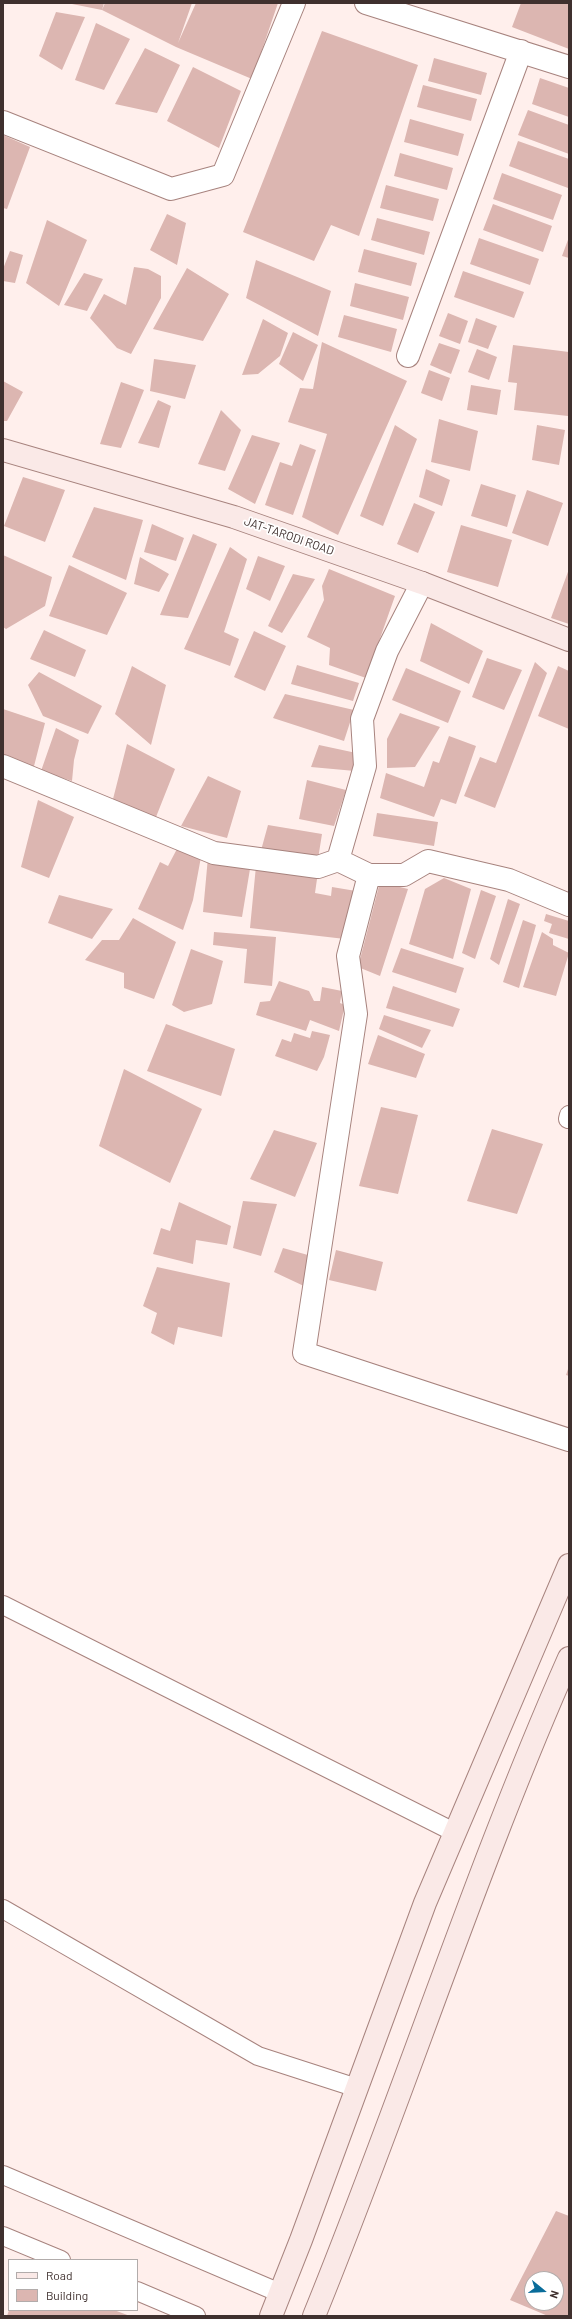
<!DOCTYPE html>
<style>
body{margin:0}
#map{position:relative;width:572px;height:2319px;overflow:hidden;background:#ffefec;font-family:Barlow,sans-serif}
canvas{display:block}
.frame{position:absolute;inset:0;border:4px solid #3f302e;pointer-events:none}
.legend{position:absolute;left:8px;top:2259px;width:130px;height:52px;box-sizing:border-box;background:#fff;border:1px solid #b2acab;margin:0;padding:5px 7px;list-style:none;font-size:12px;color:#3f302e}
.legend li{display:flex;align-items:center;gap:8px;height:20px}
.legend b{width:20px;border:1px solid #b2acab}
.north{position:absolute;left:524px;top:2271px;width:40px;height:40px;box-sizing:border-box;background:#fff;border:1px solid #b2acab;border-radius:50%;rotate:108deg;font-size:11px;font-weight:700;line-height:16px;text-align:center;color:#3f302e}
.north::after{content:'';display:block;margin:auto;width:14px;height:18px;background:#096c9a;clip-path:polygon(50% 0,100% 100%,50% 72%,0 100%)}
</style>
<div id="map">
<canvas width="572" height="2319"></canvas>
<div class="frame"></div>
<ul class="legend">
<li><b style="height:5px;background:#fae9e7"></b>Road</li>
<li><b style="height:11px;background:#dcb6b1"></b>Building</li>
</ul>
<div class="north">N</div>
</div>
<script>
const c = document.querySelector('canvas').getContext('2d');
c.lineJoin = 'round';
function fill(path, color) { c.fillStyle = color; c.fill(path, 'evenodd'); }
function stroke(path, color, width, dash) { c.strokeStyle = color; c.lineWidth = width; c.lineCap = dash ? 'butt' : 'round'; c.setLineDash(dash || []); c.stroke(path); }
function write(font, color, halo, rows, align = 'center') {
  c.font = font + ' Barlow,sans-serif'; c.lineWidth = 3.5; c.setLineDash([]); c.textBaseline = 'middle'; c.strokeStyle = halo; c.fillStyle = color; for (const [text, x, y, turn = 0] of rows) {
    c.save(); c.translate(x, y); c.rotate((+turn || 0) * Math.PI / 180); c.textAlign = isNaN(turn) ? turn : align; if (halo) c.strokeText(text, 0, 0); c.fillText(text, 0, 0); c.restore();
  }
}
const building = new Path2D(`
 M 104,3 L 102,10 L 105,3 L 192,3 L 178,43 L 196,3 L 278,3 L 252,79 L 176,47 L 102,10 L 72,4 Z
 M 521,3 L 569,3 L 569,49 L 512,27 Z
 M 56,12 L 85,17 L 62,70 L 39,56 Z
 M 96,23 L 130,39 L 104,90 L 75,80 Z
 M 322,31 L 418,65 L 359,236 L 331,225 L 314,261 L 243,232 Z
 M 145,48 L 180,65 L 157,113 L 115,104 Z
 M 434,58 L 487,73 L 481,95 L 428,81 Z
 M 193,67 L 241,91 L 219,148 L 167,121 Z
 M 540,78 L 569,88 L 569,117 L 532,104 Z
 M 423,85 L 477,99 L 471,121 L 417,107 Z
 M 528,110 L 569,125 L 569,154 L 518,135 Z
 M 410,119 L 464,134 L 458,156 L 404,142 Z
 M 3,135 L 30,147 L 7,209 L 3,208 Z
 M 518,141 L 569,159 L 568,188 L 509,166 Z
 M 400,153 L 453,168 L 447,190 L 394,176 Z
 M 502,173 L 562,195 L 553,220 L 493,199 Z
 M 386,185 L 439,199 L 433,221 L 380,208 Z
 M 493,204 L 552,226 L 543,252 L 483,230 Z
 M 167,214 L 186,223 L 177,265 L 150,250 Z
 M 377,218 L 430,232 L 424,255 L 371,240 Z
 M 47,220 L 87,240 L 59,306 L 26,283 Z
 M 569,237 L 569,258 L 562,256 Z
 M 479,238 L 539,259 L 530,285 L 470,264 Z
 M 364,249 L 417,263 L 411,286 L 358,272 Z
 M 10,251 L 23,255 L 15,283 L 3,281 L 3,269 Z
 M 256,260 L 331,291 L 318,336 L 246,298 Z
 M 134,267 L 148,269 L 161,276 L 161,298 L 131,354 L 117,348 L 90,318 L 104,294 L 126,305 Z
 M 187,268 L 229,294 L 203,341 L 153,329 Z
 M 463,271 L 524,292 L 514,318 L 454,297 Z
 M 84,273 L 103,279 L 87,311 L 64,305 Z
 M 355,283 L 409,297 L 403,320 L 350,306 Z
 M 448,313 L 468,321 L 460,344 L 439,336 Z
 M 344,315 L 397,329 L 391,352 L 338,337 Z
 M 476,318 L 497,326 L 488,349 L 468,342 Z
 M 263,319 L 288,333 L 280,356 L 258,374 L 242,375 Z
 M 293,332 L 318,345 L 303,381 L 279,364 Z
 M 322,342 L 407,381 L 338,535 L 302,517 L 327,434 L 288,422 L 300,388 L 313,389 Z
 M 439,343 L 460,350 L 451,374 L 430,365 Z
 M 513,345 L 569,352 L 568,416 L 514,410 L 517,383 L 508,382 Z
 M 477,349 L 497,357 L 489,380 L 468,372 Z
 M 154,359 L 196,365 L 185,399 L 150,391 Z
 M 429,370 L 450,378 L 442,401 L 421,393 Z
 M 3,381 L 23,392 L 7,421 L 3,421 Z
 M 121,382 L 144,390 L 121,448 L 100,444 Z
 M 471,385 L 501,390 L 497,415 L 467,410 Z
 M 158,400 L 171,406 L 159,448 L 138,443 Z
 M 221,410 L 241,430 L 225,471 L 198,464 Z
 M 439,419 L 478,431 L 470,471 L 431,462 Z
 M 395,425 L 417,439 L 383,526 L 360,516 Z
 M 537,425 L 565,430 L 559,465 L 532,460 Z
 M 252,435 L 280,443 L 255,504 L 228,489 Z
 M 300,444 L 316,450 L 293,515 L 265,505 L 280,462 L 292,466 Z
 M 426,469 L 450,480 L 442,506 L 419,497 Z
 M 23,477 L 65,490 L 45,542 L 4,526 Z
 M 481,484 L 516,495 L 507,527 L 471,516 Z
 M 527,490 L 563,503 L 548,546 L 512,533 Z
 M 414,503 L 435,512 L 418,553 L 397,544 Z
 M 94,507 L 143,520 L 126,580 L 72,557 Z
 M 152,524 L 184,538 L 176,561 L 144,552 Z
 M 461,525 L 512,540 L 498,587 L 447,572 Z
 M 193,534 L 217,544 L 188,618 L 160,615 Z
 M 230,547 L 247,559 L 224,632 L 239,639 L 230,666 L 184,649 Z
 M 3,555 L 52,577 L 45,606 L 6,629 L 3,627 Z
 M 258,556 L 285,566 L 270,601 L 246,589 Z
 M 140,557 L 169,574 L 159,592 L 134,584 Z
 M 69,565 L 127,593 L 107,635 L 49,616 Z
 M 329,569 L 395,596 L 366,678 L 329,665 L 330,648 L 307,637 L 324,600 L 322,586 Z
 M 569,569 L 569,624 L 551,618 Z
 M 293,574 L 315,579 L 282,633 L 268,626 Z
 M 431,623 L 483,651 L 469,684 L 420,661 Z
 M 44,630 L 86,650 L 75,677 L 30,659 Z
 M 254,631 L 286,646 L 265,691 L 234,677 Z
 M 487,658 L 522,670 L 504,710 L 472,697 Z
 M 535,662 L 547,673 L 495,808 L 464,796 L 480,757 L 496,763 Z
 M 297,665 L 359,683 L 353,701 L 291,684 Z
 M 132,666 L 166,685 L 151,745 L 115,714 Z
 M 558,666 L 569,671 L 569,729 L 538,716 Z
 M 406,668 L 461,691 L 448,723 L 392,700 Z
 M 39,672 L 102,706 L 88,734 L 43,716 L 28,685 Z
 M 285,694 L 354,710 L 344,741 L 273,718 Z
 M 3,709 L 45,723 L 32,774 L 3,760 Z
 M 400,713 L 440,727 L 415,767 L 387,768 L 387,739 Z
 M 56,728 L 79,740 L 74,760 L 72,781 L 41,771 Z
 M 449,736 L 476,746 L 456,804 L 441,799 L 434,817 L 380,798 L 386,773 L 424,787 L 433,761 L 439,763 Z
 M 127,744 L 175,769 L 156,817 L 112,803 Z
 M 319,745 L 361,754 L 355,771 L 311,767 Z
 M 208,776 L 241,791 L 227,838 L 181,826 Z
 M 307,780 L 346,790 L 334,826 L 299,819 Z
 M 38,800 L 74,817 L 49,878 L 21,867 Z
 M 377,813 L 438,822 L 434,846 L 373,836 Z
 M 268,825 L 322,834 L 318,859 L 260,854 Z
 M 178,847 L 201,857 L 193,900 L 183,930 L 138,909 L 160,862 L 168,866 Z
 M 208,857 L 251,863 L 242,917 L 203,912 Z
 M 256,866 L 318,872 L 315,893 L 331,896 L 332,887 L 356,891 L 345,939 L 250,928 Z
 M 444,878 L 471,889 L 453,959 L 409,944 L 425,889 Z
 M 380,882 L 408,889 L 380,976 L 358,967 Z
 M 481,890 L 496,896 L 475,959 L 462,953 Z
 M 59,895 L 113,909 L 92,939 L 48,923 Z
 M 508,899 L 520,904 L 499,965 L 490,959 Z
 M 546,914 L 569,921 L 569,939 L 549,933 L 552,924 L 544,921 Z
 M 133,918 L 176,942 L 154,999 L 124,988 L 124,973 L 85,960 L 102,940 L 119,940 Z
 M 523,920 L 536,925 L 519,988 L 503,982 Z
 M 214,932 L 276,937 L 272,986 L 244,983 L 247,949 L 213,945 Z
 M 542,932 L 553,939 L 553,945 L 569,953 L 556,996 L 523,987 Z
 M 401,948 L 464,968 L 456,993 L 392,972 Z
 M 191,949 L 223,961 L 212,1004 L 184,1012 L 172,1005 Z
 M 279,981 L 309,991 L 314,1001 L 320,1001 L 322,987 L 342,991 L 340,1003 L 345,1005 L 339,1031 L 310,1020 L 306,1031 L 256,1015 L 260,1002 L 270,1001 Z
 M 393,986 L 460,1009 L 453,1027 L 386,1008 Z
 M 384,1015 L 431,1030 L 422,1048 L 379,1029 Z
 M 166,1024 L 235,1049 L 221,1096 L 147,1071 Z
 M 312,1031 L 330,1035 L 324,1057 L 317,1071 L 275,1056 L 282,1039 L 291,1042 L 294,1033 L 310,1038 Z
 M 378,1035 L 425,1054 L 416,1078 L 368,1064 Z
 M 124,1069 L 202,1109 L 170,1183 L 99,1146 Z
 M 381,1107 L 418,1115 L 398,1194 L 359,1186 Z
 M 492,1129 L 543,1144 L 517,1214 L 467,1201 Z
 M 274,1130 L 317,1143 L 295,1197 L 250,1179 Z
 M 243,1201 L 277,1204 L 261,1256 L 233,1248 Z
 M 179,1202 L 231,1226 L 227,1245 L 196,1240 L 193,1264 L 153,1254 L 161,1228 L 170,1231 Z
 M 283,1248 L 315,1257 L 306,1287 L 274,1272 Z
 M 336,1250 L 383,1262 L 376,1291 L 329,1280 Z
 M 157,1267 L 230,1283 L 222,1337 L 178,1327 L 174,1345 L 151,1333 L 157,1313 L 143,1306 Z
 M 569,1366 L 569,1376 L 566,1375 Z
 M 556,2211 L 569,2216 L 569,2316 L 548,2316 L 510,2300 ZM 532,2279 L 556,2279 L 556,2303 L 532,2303 Z
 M 9,2310 L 114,2310 L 130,2316 L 7,2316 Z`);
const lane = new Path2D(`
 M 568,1119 L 569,1115
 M 3,1605 L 454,1832
 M 3,1909 L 258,2056 L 357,2088
 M 3,2175 L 280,2293
 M 3,2236 L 61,2260
 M 137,2291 L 196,2316`);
const street = new Path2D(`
 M 366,3 L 569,67
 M 3,122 L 171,189 L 223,175 L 294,3
 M 408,356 L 521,51
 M 422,583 L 387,651 L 362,719 L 365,766 L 338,860 L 369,875 L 404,875 L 428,861 L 509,880 L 569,905
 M 3,766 L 214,853 L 318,867 L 338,860
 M 369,875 L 348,956 L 356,1014 L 304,1353 L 569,1440`);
const secondary = new Path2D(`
 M 3,450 L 234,517 L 422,583 L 569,640
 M 271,2316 L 301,2240 L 425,1903 L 569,1565
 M 314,2316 C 403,2098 474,1873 569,1658`);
const streetNames = [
 ["JAT-TARODI ROAD",289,536,19]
];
fill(building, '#dcb6b1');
stroke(lane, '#a7837e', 20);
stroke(street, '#a7837e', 24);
stroke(secondary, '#a7837e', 24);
stroke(lane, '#fff', 18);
stroke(street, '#fff', 22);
stroke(secondary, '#fae9e7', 22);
write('12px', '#3f302e', '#fff', streetNames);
</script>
